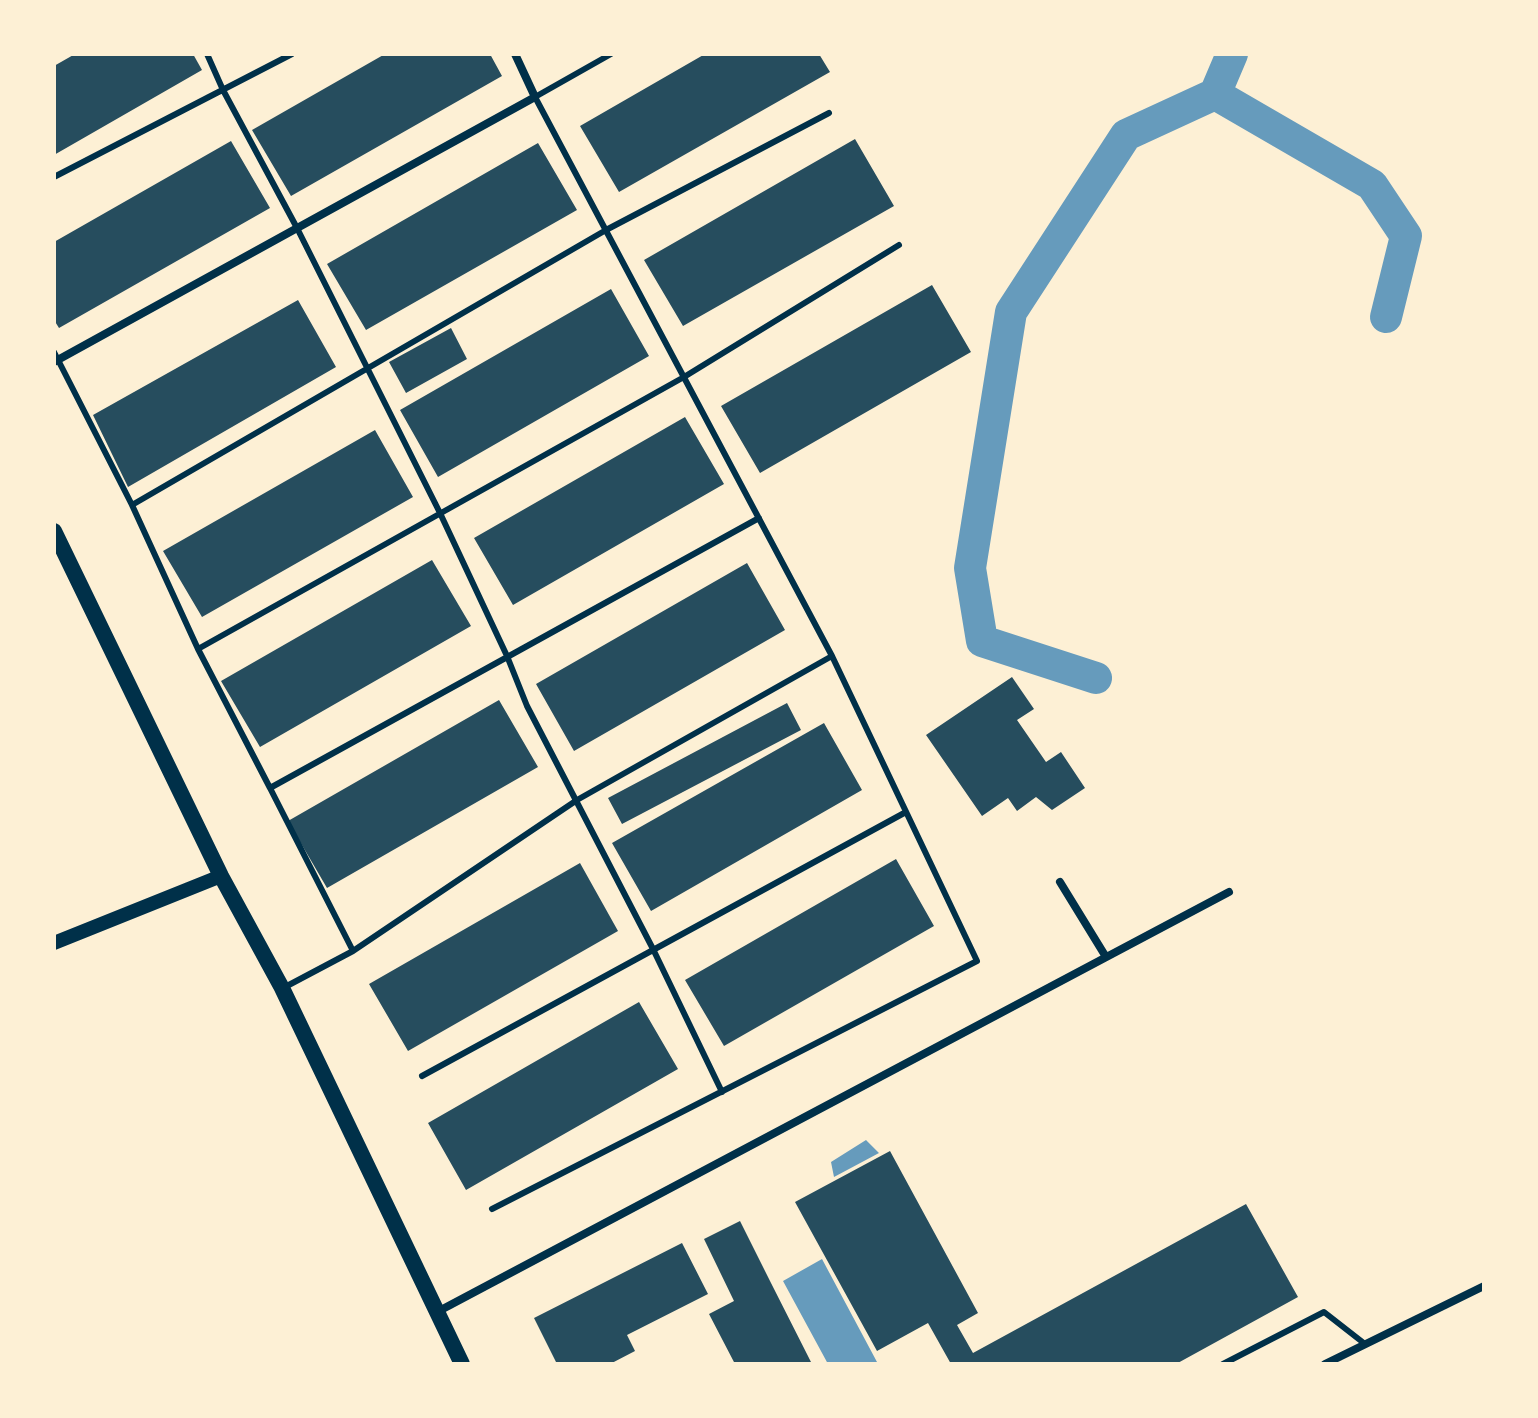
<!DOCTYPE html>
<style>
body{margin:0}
#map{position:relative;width:1538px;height:1418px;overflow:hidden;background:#fdf0d5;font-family:"IBM Plex Serif",serif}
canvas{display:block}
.frame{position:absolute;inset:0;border:56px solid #fdf0d5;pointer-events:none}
</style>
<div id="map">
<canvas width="1538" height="1418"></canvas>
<div class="frame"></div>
</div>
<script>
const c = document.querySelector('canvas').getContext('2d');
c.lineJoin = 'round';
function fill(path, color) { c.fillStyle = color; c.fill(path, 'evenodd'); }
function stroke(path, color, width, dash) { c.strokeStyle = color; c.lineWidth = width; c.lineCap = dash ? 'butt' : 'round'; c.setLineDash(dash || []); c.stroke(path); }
const water = new Path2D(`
 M 866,1140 L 879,1153 L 834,1177 L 831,1162 Z
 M 822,1259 L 877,1362 L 874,1364 L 828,1364 L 783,1281 Z`);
const canal = new Path2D(`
 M 1232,54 L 1215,94 L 1372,185 L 1406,236 L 1386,317
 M 1096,678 L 982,641 L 970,568 L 1011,312 L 1126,135 L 1215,94`);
const building = new Path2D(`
 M 75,54 L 193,54 L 202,70 L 54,155 L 54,66 Z
 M 385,54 L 490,54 L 502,76 L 291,196 L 252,130 Z
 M 705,54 L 819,54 L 830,72 L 619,192 L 580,126 Z
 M 855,139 L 894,206 L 683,326 L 644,260 Z
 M 231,141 L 270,208 L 59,328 L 54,320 L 54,242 Z
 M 538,143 L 577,210 L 366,330 L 327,264 Z
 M 932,285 L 971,352 L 760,473 L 721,406 Z
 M 611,289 L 649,356 L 438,477 L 400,410 Z
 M 298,300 L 336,367 L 128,487 L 93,415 Z
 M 451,328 L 467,359 L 406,393 L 389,362 Z
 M 685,417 L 724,484 L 513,605 L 474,538 Z
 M 375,430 L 413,497 L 202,617 L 163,551 Z
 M 432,560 L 471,626 L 260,747 L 221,681 Z
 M 747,563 L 785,630 L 574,751 L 536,684 Z
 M 1012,677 L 1034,709 L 1017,720 L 1046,762 L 1061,752 L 1085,788 L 1052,810 L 1036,797 L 1017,811 L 1008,798 L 982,816 L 926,735 Z
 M 499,700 L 538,767 L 327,888 L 288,821 Z
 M 787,703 L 801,730 L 622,824 L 608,798 Z
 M 824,723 L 862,790 L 651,911 L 612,843 Z
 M 896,859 L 934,926 L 724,1046 L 685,980 Z
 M 580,863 L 618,931 L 408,1051 L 369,984 Z
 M 639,1002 L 678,1069 L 466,1190 L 428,1123 Z
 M 890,1151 L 978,1313 L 957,1325 L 973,1353 L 1246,1204 L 1298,1297 L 1176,1364 L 951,1364 L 928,1323 L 877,1351 L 795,1202 Z
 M 740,1221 L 771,1283 L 812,1364 L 735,1364 L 709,1314 L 734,1301 L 704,1239 Z
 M 682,1243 L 708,1294 L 627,1335 L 635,1351 L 610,1364 L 557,1364 L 534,1318 Z`);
const service = new Path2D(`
 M 207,54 L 223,90 L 297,228 L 440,513 L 507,656 L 527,706 L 653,949 L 722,1092
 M 611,54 L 535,97 L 832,656
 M 54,177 L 292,54
 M 54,352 L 132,505
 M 198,649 L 132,505 L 606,230 L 829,113
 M 270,788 L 198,649 L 684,377 L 899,245
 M 353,951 L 270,788 L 759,518
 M 285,987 L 353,951 L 577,800 L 832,656 L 977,961 L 492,1209
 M 422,1076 L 906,812
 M 1223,1364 L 1324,1312 L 1365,1344`);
const minor = new Path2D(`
 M 54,362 L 535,97 L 515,54
 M 1060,882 L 1106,957
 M 437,1312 L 1229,892
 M 1325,1364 L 1484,1286`);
const tertiary = new Path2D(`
 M 54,943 L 221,876`);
const secondary = new Path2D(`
 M 54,531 L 221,876 L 282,988 L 462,1364`);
fill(water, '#669bbc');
stroke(canal, '#669bbc', 32);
fill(building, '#264d5e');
stroke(service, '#003049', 6);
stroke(minor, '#003049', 8);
stroke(tertiary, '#003049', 14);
stroke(secondary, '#003049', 16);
</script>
